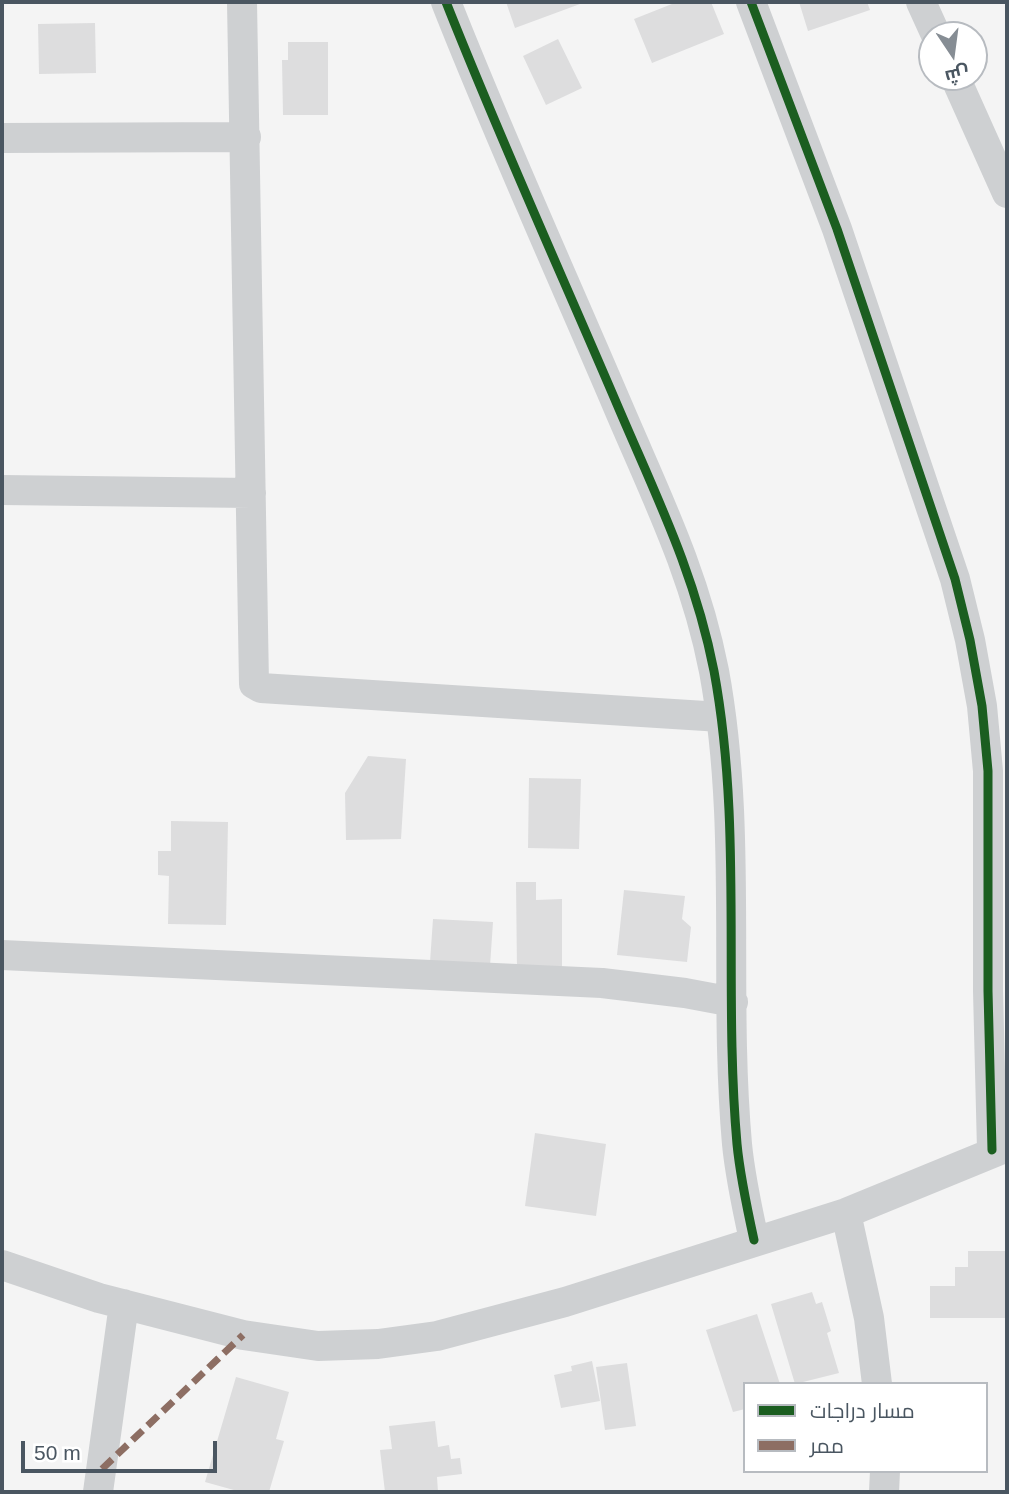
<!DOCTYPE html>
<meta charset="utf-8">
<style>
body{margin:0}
#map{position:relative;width:1009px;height:1494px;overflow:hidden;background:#f4f4f4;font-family:Helvetica,Cairo,sans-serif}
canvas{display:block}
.frame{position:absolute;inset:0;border:4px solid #4a5661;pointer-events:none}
.legend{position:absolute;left:743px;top:1382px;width:245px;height:91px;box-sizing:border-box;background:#fff;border:2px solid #b7bbc0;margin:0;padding:9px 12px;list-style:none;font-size:21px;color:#4a5661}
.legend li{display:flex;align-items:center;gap:14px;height:35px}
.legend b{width:35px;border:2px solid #b7bbc0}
.north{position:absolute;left:918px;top:21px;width:70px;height:70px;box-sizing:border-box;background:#fff;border:2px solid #b7bbc0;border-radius:50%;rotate:167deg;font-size:19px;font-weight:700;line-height:28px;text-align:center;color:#4a5661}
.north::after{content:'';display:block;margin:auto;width:24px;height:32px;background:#868d94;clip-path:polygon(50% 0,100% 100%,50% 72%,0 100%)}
.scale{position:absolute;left:21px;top:1441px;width:196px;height:32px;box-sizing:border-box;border:4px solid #4a5661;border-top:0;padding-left:9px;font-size:21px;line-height:24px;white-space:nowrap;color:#4a5661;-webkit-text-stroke:5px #fff;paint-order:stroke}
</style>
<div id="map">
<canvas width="1009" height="1494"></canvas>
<div class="frame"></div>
<ul class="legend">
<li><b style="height:9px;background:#1b5e20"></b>مسار دراجات</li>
<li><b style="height:9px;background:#8d6e63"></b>ممر</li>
</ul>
<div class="north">ش</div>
<div class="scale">50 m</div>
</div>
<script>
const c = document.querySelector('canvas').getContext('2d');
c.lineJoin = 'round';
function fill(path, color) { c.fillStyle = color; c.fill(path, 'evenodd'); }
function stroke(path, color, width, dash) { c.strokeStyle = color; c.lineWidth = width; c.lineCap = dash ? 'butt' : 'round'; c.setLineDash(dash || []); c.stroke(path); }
const building = new Path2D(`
 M 506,2 L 579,2 L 580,4 L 515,28 Z
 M 677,2 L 711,2 L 724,34 L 652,63 L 634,19 Z
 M 799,2 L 867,2 L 870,10 L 808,31 Z
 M 95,23 L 96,73 L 39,74 L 38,24 Z
 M 558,39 L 582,88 L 546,105 L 523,56 Z
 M 288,42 L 328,42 L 328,115 L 283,115 L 282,60 L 288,60 Z
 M 368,756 L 406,759 L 401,839 L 346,840 L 345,793 Z
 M 529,778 L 581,779 L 579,849 L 528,848 Z
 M 171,821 L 228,822 L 226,925 L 168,924 L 169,876 L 158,875 L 158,851 L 171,851 Z
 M 516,882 L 536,882 L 536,900 L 562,899 L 562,971 L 517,971 Z
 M 624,890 L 685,896 L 682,919 L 691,927 L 687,962 L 617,955 Z
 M 433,919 L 493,922 L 490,966 L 430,962 Z
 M 535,1133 L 606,1144 L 596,1216 L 525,1206 Z
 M 968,1251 L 1007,1251 L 1007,1318 L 930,1318 L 930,1286 L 955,1286 L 955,1267 L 968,1267 Z
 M 812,1292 L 816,1304 L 822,1302 L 831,1331 L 827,1333 L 839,1373 L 795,1384 L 771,1304 Z
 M 757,1314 L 780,1384 L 745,1384 L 745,1409 L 733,1412 L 706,1330 Z
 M 592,1361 L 600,1401 L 561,1408 L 554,1375 L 572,1371 L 571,1366 Z
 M 627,1363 L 636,1426 L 605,1430 L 596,1367 Z
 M 236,1377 L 289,1392 L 276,1439 L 284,1441 L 269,1492 L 241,1492 L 205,1482 Z
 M 435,1421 L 438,1447 L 449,1445 L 451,1459 L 460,1458 L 462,1474 L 437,1477 L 438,1492 L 385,1492 L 380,1450 L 392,1449 L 389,1426 Z
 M 920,1490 L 958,1490 L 958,1492 L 919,1492 Z`);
const street = new Path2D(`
 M 242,2 L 254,684 L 261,688 L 721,717
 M 446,2 C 500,139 561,273 619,409 C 657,498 695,574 714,671 C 743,828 723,986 737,1144 C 740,1176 747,1208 754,1240
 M 751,2 L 837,229 L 955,579 L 970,640 L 982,706 L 988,771 L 988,991 L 992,1150
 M 921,2 L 936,35
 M 955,77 L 1007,193
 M 2,138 L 246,137
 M 2,490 L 251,493
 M 2,955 L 602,983 L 685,993 L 733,1002
 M 846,1213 L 869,1318 L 877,1384
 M 2,1265 L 99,1298 L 243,1335 L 318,1346 L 378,1344 L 437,1336 L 565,1302 L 846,1213 L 1007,1147
 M 98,1492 L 124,1304
 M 884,1492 L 885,1471`);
const quiet = new Path2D(`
 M 102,1469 L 243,1335`);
const cycleway = new Path2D(`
 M 446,2 C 500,139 561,273 619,409 C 657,498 695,574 714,671 C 743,828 723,986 737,1144 C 740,1176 747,1208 754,1240
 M 751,2 L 837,229 L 955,579 L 970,640 L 982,706 L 988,771 L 988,991 L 992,1150`);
fill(building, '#ddddde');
stroke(street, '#ced0d2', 30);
stroke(quiet, '#8d6e63', 7, [14, 7]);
stroke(cycleway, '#1b5e20', 9);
</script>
